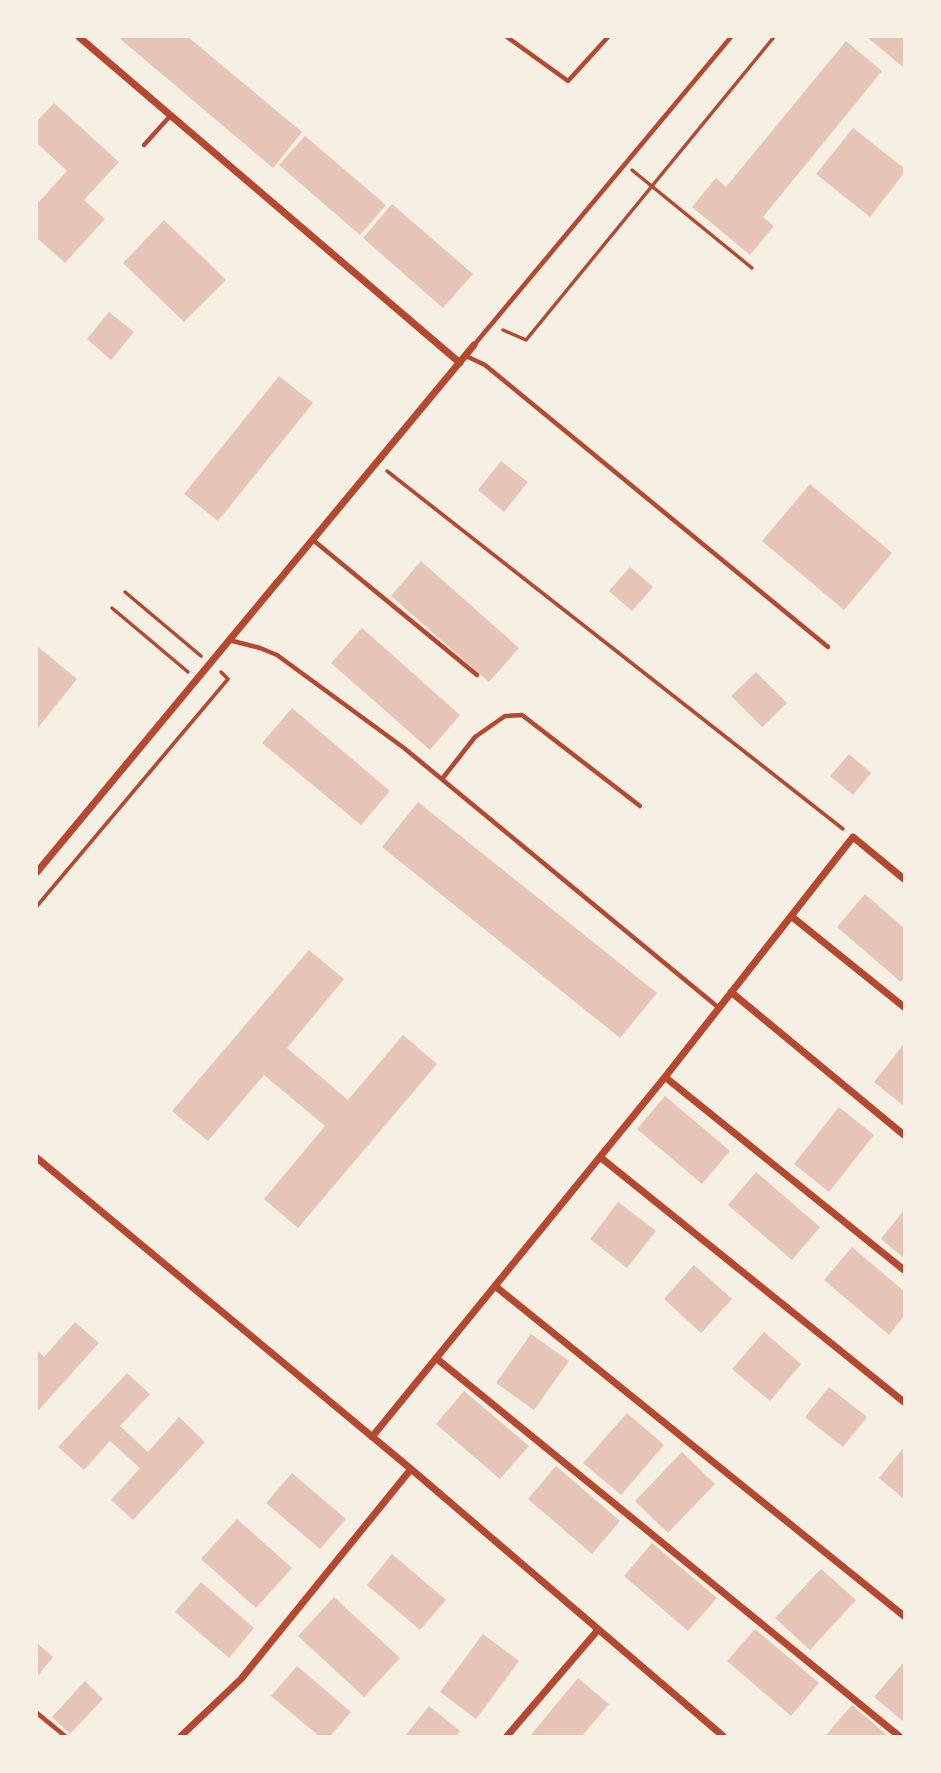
<!DOCTYPE html>
<style>
body{margin:0}
#map{position:relative;width:941px;height:1773px;overflow:hidden;background:#f6efe4;font-family:Lato,sans-serif}
canvas{display:block}
.frame{position:absolute;inset:0;border:38px solid #f6efe4;pointer-events:none}
</style>
<div id="map">
<canvas width="941" height="1773"></canvas>
<div class="frame"></div>
</div>
<script>
const c = document.querySelector('canvas').getContext('2d');
c.lineJoin = 'round';
function fill(path, color) { c.fillStyle = color; c.fill(path, 'evenodd'); }
function stroke(path, color, width, dash) { c.strokeStyle = color; c.lineWidth = width; c.lineCap = dash ? 'butt' : 'round'; c.setLineDash(dash || []); c.stroke(path); }
const building = new Path2D(`
 M 118,37 L 188,37 L 302,132 L 273,168 Z
 M 867,37 L 904,37 L 904,68 Z
 M 846,41 L 882,71 L 763,217 L 774,226 L 750,255 L 692,207 L 716,178 L 726,187 Z
 M 54,103 L 119,162 L 84,200 L 105,219 L 65,263 L 37,238 L 37,204 L 67,171 L 37,143 L 37,121 Z
 M 853,128 L 904,168 L 904,173 L 870,217 L 816,174 Z
 M 305,136 L 386,205 L 360,235 L 279,165 Z
 M 392,204 L 473,274 L 443,308 L 363,238 Z
 M 164,220 L 226,280 L 184,322 L 123,263 Z
 M 109,312 L 134,332 L 111,360 L 87,339 Z
 M 279,376 L 313,403 L 218,521 L 184,494 Z
 M 501,461 L 528,482 L 504,512 L 478,490 Z
 M 810,484 L 892,553 L 844,610 L 762,541 Z
 M 421,561 L 519,648 L 489,682 L 391,596 Z
 M 630,567 L 653,587 L 632,611 L 609,591 Z
 M 362,628 L 460,715 L 430,750 L 331,663 Z
 M 37,646 L 77,679 L 37,729 Z
 M 756,672 L 787,703 L 762,727 L 731,696 Z
 M 292,708 L 390,791 L 361,825 L 262,743 Z
 M 849,754 L 871,773 L 853,795 L 830,776 Z
 M 418,802 L 657,993 L 620,1038 L 382,847 Z
 M 865,894 L 904,928 L 904,978 L 901,982 L 837,927 Z
 M 309,950 L 344,979 L 287,1048 L 348,1100 L 403,1035 L 437,1064 L 298,1228 L 264,1199 L 325,1126 L 264,1075 L 208,1141 L 172,1111 Z
 M 904,1044 L 904,1106 L 874,1082 Z
 M 665,1096 L 730,1151 L 702,1184 L 637,1129 Z
 M 839,1107 L 874,1135 L 829,1192 L 794,1164 Z
 M 756,1172 L 820,1227 L 792,1260 L 728,1205 Z
 M 618,1202 L 656,1231 L 627,1268 L 590,1239 Z
 M 904,1210 L 904,1258 L 881,1239 Z
 M 852,1247 L 904,1291 L 904,1316 L 889,1335 L 824,1280 Z
 M 694,1265 L 732,1299 L 701,1333 L 664,1299 Z
 M 75,1322 L 99,1343 L 37,1412 L 37,1350 L 44,1357 Z
 M 764,1332 L 801,1364 L 770,1401 L 732,1369 Z
 M 531,1334 L 569,1361 L 534,1410 L 496,1383 Z
 M 127,1373 L 150,1394 L 120,1426 L 148,1452 L 179,1417 L 205,1442 L 133,1520 L 111,1500 L 140,1468 L 110,1441 L 84,1470 L 58,1447 Z
 M 829,1387 L 867,1417 L 843,1447 L 805,1417 Z
 M 464,1391 L 529,1446 L 500,1479 L 436,1424 Z
 M 627,1413 L 664,1445 L 621,1495 L 583,1463 Z
 M 904,1447 L 904,1499 L 879,1478 Z
 M 682,1452 L 715,1484 L 668,1533 L 635,1501 Z
 M 556,1466 L 620,1521 L 592,1554 L 528,1499 Z
 M 292,1473 L 346,1519 L 320,1549 L 266,1503 Z
 M 237,1519 L 292,1568 L 256,1608 L 201,1559 Z
 M 652,1543 L 717,1598 L 688,1631 L 624,1576 Z
 M 392,1554 L 446,1600 L 420,1630 L 367,1585 Z
 M 821,1569 L 856,1600 L 810,1650 L 775,1618 Z
 M 201,1582 L 254,1628 L 229,1658 L 175,1612 Z
 M 334,1597 L 400,1658 L 364,1697 L 298,1636 Z
 M 755,1629 L 819,1683 L 791,1716 L 727,1661 Z
 M 483,1634 L 519,1661 L 476,1719 L 440,1692 Z
 M 37,1643 L 53,1657 L 37,1677 Z
 M 904,1662 L 904,1722 L 874,1697 Z
 M 297,1666 L 351,1712 L 330,1736 L 319,1736 L 271,1696 Z
 M 578,1678 L 609,1704 L 582,1736 L 530,1736 Z
 M 85,1681 L 103,1699 L 70,1734 L 52,1717 Z
 M 852,1705 L 888,1736 L 825,1736 Z
 M 429,1706 L 460,1731 L 456,1736 L 405,1736 Z`);
const path = new Path2D(`
 M 632,170 L 752,268
 M 503,330 L 526,340 L 774,37
 M 387,471 L 843,829
 M 125,592 L 201,656
 M 112,608 L 188,672
 M 37,906 L 228,679 L 221,672`);
const service = new Path2D(`
 M 507,37 L 568,81 L 608,37
 M 144,145 L 171,115
 M 474,345 L 731,37
 M 466,356 L 485,365 L 828,647
 M 313,540 L 477,675
 M 229,640 L 260,648 L 277,655 L 404,748 L 719,1008
 M 442,779 L 475,737 L 505,716 L 522,715 L 640,806
 M 37,1713 L 65,1736`);
const minor = new Path2D(`
 M 79,37 L 460,363
 M 37,872 L 474,345
 M 791,916 L 904,1007
 M 731,992 L 904,1135
 M 665,1077 L 904,1270
 M 600,1157 L 904,1402
 M 37,1158 L 411,1469 L 723,1736
 M 495,1286 L 904,1616
 M 436,1358 L 899,1736
 M 372,1437 L 665,1077 L 853,837 L 904,879
 M 181,1736 L 241,1679 L 411,1469
 M 507,1736 L 597,1631`);
fill(building, '#e6c5b7');
stroke(path, '#b5482f', 3.5);
stroke(service, '#b5482f', 4.5);
stroke(minor, '#b5482f', 7);
</script>
